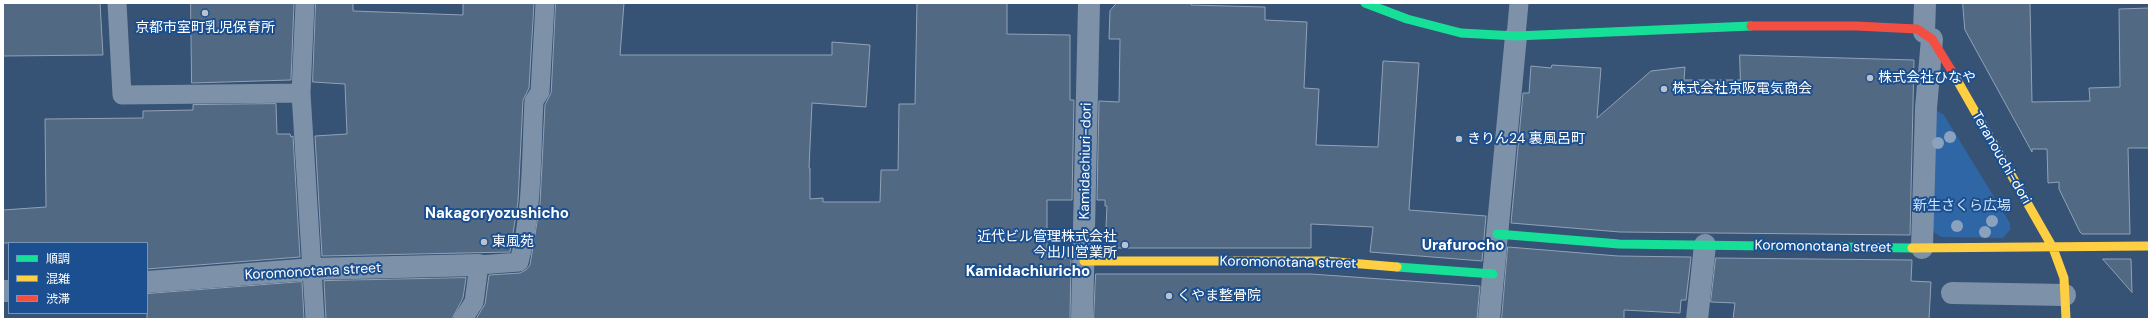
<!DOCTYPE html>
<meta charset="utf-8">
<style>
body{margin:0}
#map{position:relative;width:2152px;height:322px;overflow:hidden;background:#365274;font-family:"DM Sans","Noto Sans JP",sans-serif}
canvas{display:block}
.frame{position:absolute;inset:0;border:4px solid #fff;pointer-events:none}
.legend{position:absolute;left:8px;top:242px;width:140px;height:72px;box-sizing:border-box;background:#1b4f8f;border:1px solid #7695bc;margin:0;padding:5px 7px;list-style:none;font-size:12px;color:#fff}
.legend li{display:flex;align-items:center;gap:8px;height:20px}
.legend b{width:20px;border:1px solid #7695bc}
</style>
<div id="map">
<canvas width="2152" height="322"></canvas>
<div class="frame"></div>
<ul class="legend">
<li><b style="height:5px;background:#16e098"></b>順調</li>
<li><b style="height:5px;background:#ffcf43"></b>混雑</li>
<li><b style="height:5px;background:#f24e42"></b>渋滞</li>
</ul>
</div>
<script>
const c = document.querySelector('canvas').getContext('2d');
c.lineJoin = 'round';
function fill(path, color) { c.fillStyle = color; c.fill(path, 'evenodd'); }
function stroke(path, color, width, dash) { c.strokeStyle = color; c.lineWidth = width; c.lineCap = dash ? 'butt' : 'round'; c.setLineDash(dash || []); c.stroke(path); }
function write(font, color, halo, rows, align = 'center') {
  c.font = font + ' "DM Sans","Noto Sans JP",sans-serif'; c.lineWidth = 4; c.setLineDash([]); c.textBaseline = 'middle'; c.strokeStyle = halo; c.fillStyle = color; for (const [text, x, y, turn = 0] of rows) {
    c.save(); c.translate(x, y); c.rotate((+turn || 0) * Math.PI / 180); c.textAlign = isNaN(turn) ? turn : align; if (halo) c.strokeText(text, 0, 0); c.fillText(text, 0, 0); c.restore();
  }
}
const green = new Path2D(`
 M 1938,111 L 1944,115 L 2010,223 L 2010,230 L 2003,238 L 1941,237 L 1935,233 L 1930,223 L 1933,114 Z`);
const building = new Path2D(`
 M 3,3 L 100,3 L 103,55 L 3,56 Z
 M 191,3 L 294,3 L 291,80 L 192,83 Z
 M 316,3 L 353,3 L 353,11 L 463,15 L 463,3 L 534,3 L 529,88 L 523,100 L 518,202 L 510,252 L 322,256 L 315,136 L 347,134 L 345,84 L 313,82 Z
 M 556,3 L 624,3 L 620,55 L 832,55 L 832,42 L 870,45 L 866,107 L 812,103 L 809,168 L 810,168 L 810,199 L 823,198 L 823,202 L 880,202 L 881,170 L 898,170 L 899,104 L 915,104 L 917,3 L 1007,3 L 1007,34 L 1070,35 L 1070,100 L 1074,100 L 1072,200 L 1047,200 L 1047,258 L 1071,258 L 1070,319 L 476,319 L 485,304 L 489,275 L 520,273 L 526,270 L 530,265 L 540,204 L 545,105 L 551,93 Z
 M 1117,3 L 1192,3 L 1191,5 L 1265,7 L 1265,20 L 1307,22 L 1304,88 L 1319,89 L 1316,145 L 1378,147 L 1383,61 L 1419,63 L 1409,210 L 1486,216 L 1482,261 L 1370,252 L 1373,227 L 1311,224 L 1311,248 L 1105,248 L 1107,206 L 1105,206 L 1105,200 L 1097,200 L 1099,101 L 1119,102 L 1120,39 L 1109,39 L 1110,11 Z
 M 1963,3 L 2030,3 L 2032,102 L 2090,101 L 2089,88 L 2120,87 L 2119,9 L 2149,8 L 2149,148 L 2128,148 L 2130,234 L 2082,234 L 2080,232 L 2059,189 L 2059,182 L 2048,183 L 2047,149 L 2032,149 L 2032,152 L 1965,30 Z
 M 1740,55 L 1914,60 L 1910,235 L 1620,232 L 1511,223 L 1523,93 L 1529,93 L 1531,66 L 1551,68 L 1552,65 L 1601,68 L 1597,118 L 1651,71 L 1685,67 L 1684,80 L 1740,80 Z
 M 276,104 L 277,134 L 290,134 L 291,137 L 293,136 L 300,257 L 147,269 L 147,243 L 3,243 L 3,210 L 46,207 L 45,119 L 143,118 L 143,111 L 193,110 L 193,105 Z
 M 1508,247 L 1618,256 L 1691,257 L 1686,300 L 1681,300 L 1680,313 L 1624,310 L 1624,319 L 1502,319 Z
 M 1716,258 L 1912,260 L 1911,281 L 1931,282 L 1929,319 L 1733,319 L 1735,303 L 1711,302 Z
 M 2103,259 L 2131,259 L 2132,292 Z
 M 1096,274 L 1311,274 L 1480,286 L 1477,319 L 1094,319 Z
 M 466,278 L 463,298 L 452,319 L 326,319 L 324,281 Z
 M 302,282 L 304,319 L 147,319 L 147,294 Z`);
const lane = new Path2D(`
 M 117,3 L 122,95 L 301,93 L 315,319
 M 1516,36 L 1519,3
 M 301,93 L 305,3
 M 463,319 L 474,302 L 479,265 L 519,262 C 533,211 531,154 534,101 L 540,92 L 545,3`);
const street = new Path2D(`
 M 1924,32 L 1925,3
 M 1922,248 L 1926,108 L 1932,39
 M 147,282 L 313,269 L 479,265
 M 3,291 L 9,291
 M 1952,293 L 2065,295
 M 1082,319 L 1089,3
 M 1489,319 L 1516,36
 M 1697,319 L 1705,245`);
const fast = new Path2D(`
 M 1365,3 L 1407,19 L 1461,33 L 1516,36 L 1751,26
 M 1497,234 L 1619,244 L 1912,248
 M 1397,267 L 1493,274`);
const slow = new Path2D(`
 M 1953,73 L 2053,248 L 2064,278 L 2066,319
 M 1912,248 L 2149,246
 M 1084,261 L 1326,261 L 1397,267`);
const jam = new Path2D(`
 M 1751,26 L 1856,26 L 1917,29 L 1932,39 L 1953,73`);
const trees = [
 [1950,137],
 [1938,143],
 [1992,221],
 [1957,226],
 [1985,232]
];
const markers = [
 [205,13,4,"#b9c2ce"],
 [1870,78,4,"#b9c2ce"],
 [1664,89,4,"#b9c2ce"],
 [1459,139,4,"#b9c2ce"],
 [484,242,4,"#b9c2ce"],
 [1125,245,4,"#b9c2ce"],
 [1169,296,4,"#b9c2ce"]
];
const poiNames = [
 ["京都市室町乳児保育所",205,28,"center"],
 ["株式会社ひなや",1878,78],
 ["株式会社京阪電気商会",1672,89],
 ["きりん24 裏風呂町",1467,139],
 ["近代ビル管理株式会社",1117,237,"right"],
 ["今出川営業所",1117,253,"right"],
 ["東風苑",492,242],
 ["くやま整骨院",1177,296]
];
const streetNames = [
 ["Teranouchi-dori",2001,158,60],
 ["Kamidachiuri-dori",1086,161,-89],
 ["Koromonotana street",1823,247,1],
 ["Koromonotana street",1288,263,1],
 ["Koromonotana street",313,272,-3]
];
const parkNames = [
 ["新生さくら広場",1962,206]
];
const neighbourhoodNames = [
 ["Nakagoryozushicho",497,214],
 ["Urafurocho",1463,246],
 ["Kamidachiuricho",1028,272]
];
fill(green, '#2f66a5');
fill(building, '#526984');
stroke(building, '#92a2b6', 1);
stroke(lane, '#7d92a8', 19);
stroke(street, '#7d92a8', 22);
stroke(fast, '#16e098', 9);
stroke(slow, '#ffcf43', 9);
stroke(jam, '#f24e42', 9);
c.fillStyle = '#8aa2be';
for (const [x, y] of trees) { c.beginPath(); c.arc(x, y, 6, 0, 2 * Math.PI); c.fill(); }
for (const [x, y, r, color] of markers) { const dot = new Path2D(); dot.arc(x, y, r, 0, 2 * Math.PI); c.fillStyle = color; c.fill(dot); stroke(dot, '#1b4f8f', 1.5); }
write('14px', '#fff', '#1b4f8f', poiNames, 'left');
write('14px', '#fff', '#1b4f8f', streetNames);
write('14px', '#cfe3fa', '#1b4f8f', parkNames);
write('bold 15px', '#fff', '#1b4f8f', neighbourhoodNames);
</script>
